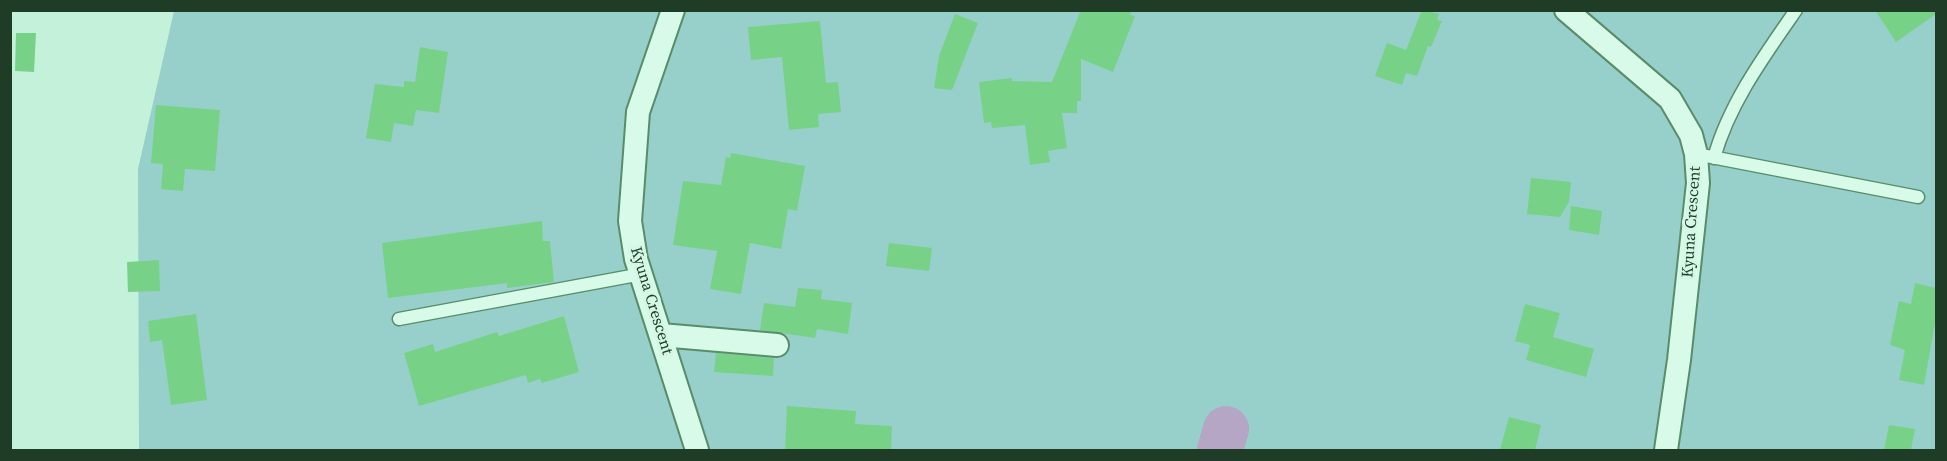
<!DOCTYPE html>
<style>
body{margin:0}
#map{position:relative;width:1947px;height:461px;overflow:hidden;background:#c4f1d9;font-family:"Source Serif 4",serif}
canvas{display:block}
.frame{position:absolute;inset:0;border:12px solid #1e3c26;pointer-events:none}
</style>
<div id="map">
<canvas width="1947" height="461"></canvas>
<div class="frame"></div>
</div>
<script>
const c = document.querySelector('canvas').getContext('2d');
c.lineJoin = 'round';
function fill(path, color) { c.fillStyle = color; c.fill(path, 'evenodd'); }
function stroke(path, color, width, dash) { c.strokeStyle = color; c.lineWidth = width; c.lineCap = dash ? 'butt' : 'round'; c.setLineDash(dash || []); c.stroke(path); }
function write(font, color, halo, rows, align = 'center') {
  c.font = font + ' "Source Serif 4",serif'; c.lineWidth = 6; c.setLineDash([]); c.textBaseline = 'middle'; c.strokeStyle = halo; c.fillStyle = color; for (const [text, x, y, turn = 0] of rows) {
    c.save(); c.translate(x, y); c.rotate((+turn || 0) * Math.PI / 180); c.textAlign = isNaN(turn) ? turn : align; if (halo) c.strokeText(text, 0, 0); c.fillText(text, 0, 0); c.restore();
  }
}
const green = new Path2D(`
 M 174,11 L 1936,11 L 1936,450 L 139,450 L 138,169 Z`);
const river = new Path2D(`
 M 1220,450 L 1226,429`);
const building = new Path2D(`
 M 1081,10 L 1132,10 L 1130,15 L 1135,16 L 1113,72 L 1081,59 L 1081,101 L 1077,101 L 1077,113 L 1062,113 L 1067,148 L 1048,151 L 1050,162 L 1030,165 L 1025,125 L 992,128 L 991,122 L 984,123 L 979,82 L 1012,78 L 1012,81 L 1052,82 Z
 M 1422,10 L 1439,14 L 1437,20 L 1442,21 L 1431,47 L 1428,46 L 1417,76 L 1406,73 L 1402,85 L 1375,76 L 1387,43 L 1406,50 Z
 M 1875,10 L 1936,10 L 1936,14 L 1896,42 Z
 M 955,14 L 978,23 L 952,90 L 934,88 L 939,56 Z
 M 820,21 L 826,83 L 838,82 L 841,112 L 818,114 L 819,127 L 789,130 L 782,57 L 751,60 L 748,27 Z
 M 16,33 L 36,33 L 34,72 L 15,71 Z
 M 420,47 L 448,52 L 439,113 L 416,110 L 413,126 L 394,123 L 391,142 L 366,138 L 375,84 L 404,87 L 404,81 L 415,82 Z
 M 156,105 L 220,110 L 215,171 L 185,169 L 183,191 L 161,189 L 163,164 L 151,163 Z
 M 731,153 L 805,166 L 797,211 L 788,209 L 781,249 L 750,243 L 741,294 L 710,289 L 717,251 L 673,245 L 683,181 L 721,185 L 726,157 L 730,158 Z
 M 1531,178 L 1571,182 L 1569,202 L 1560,217 L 1527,214 Z
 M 1571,206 L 1602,211 L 1599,235 L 1569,230 Z
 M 542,221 L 543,241 L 550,241 L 554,282 L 507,288 L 507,283 L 388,298 L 382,243 Z
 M 889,243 L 932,248 L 929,271 L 886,266 Z
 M 159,260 L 160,291 L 128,292 L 127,262 Z
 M 1915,283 L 1936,288 L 1936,317 L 1924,385 L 1899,380 L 1905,350 L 1890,345 L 1899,301 L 1911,304 Z
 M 798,288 L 822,290 L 821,299 L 852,303 L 848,334 L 817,329 L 815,338 L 760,330 L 764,303 L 795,307 Z
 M 1525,304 L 1560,313 L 1553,337 L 1594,349 L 1586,377 L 1526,360 L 1530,345 L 1515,341 Z
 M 196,314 L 207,400 L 171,405 L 162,340 L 150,342 L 148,321 Z
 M 564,316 L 579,372 L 542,383 L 540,379 L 528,383 L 526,375 L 419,406 L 404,353 L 433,344 L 435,352 L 497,332 L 499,336 Z
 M 716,353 L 774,358 L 773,376 L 714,372 Z
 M 787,406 L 856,411 L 855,424 L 892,426 L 891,450 L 785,450 Z
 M 1509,417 L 1541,425 L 1535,450 L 1500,450 Z
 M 1889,425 L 1915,429 L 1911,450 L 1884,450 Z`);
const service = new Path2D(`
 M 1696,154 L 1918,197
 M 1714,158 C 1729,104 1764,56 1796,10
 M 399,319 L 642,274`);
const minor = new Path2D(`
 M 673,10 L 638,112 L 630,221 L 636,259 L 697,450
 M 1566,10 L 1670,99 L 1691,135 L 1696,154 L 1698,183 L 1679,360 L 1666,450
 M 661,335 L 777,345`);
const streetNames = [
 ["Kyuna Crescent",1692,222,-86],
 ["Kyuna Crescent",651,301,73]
];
fill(green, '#97d0ca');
stroke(river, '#b4a6c4', 46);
fill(building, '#77d288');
stroke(service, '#598d69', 15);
stroke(minor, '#598d69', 26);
stroke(service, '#d8fbe9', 12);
stroke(minor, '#d8fbe9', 22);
write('16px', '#1e3c26', '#d4f8e5', streetNames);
</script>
